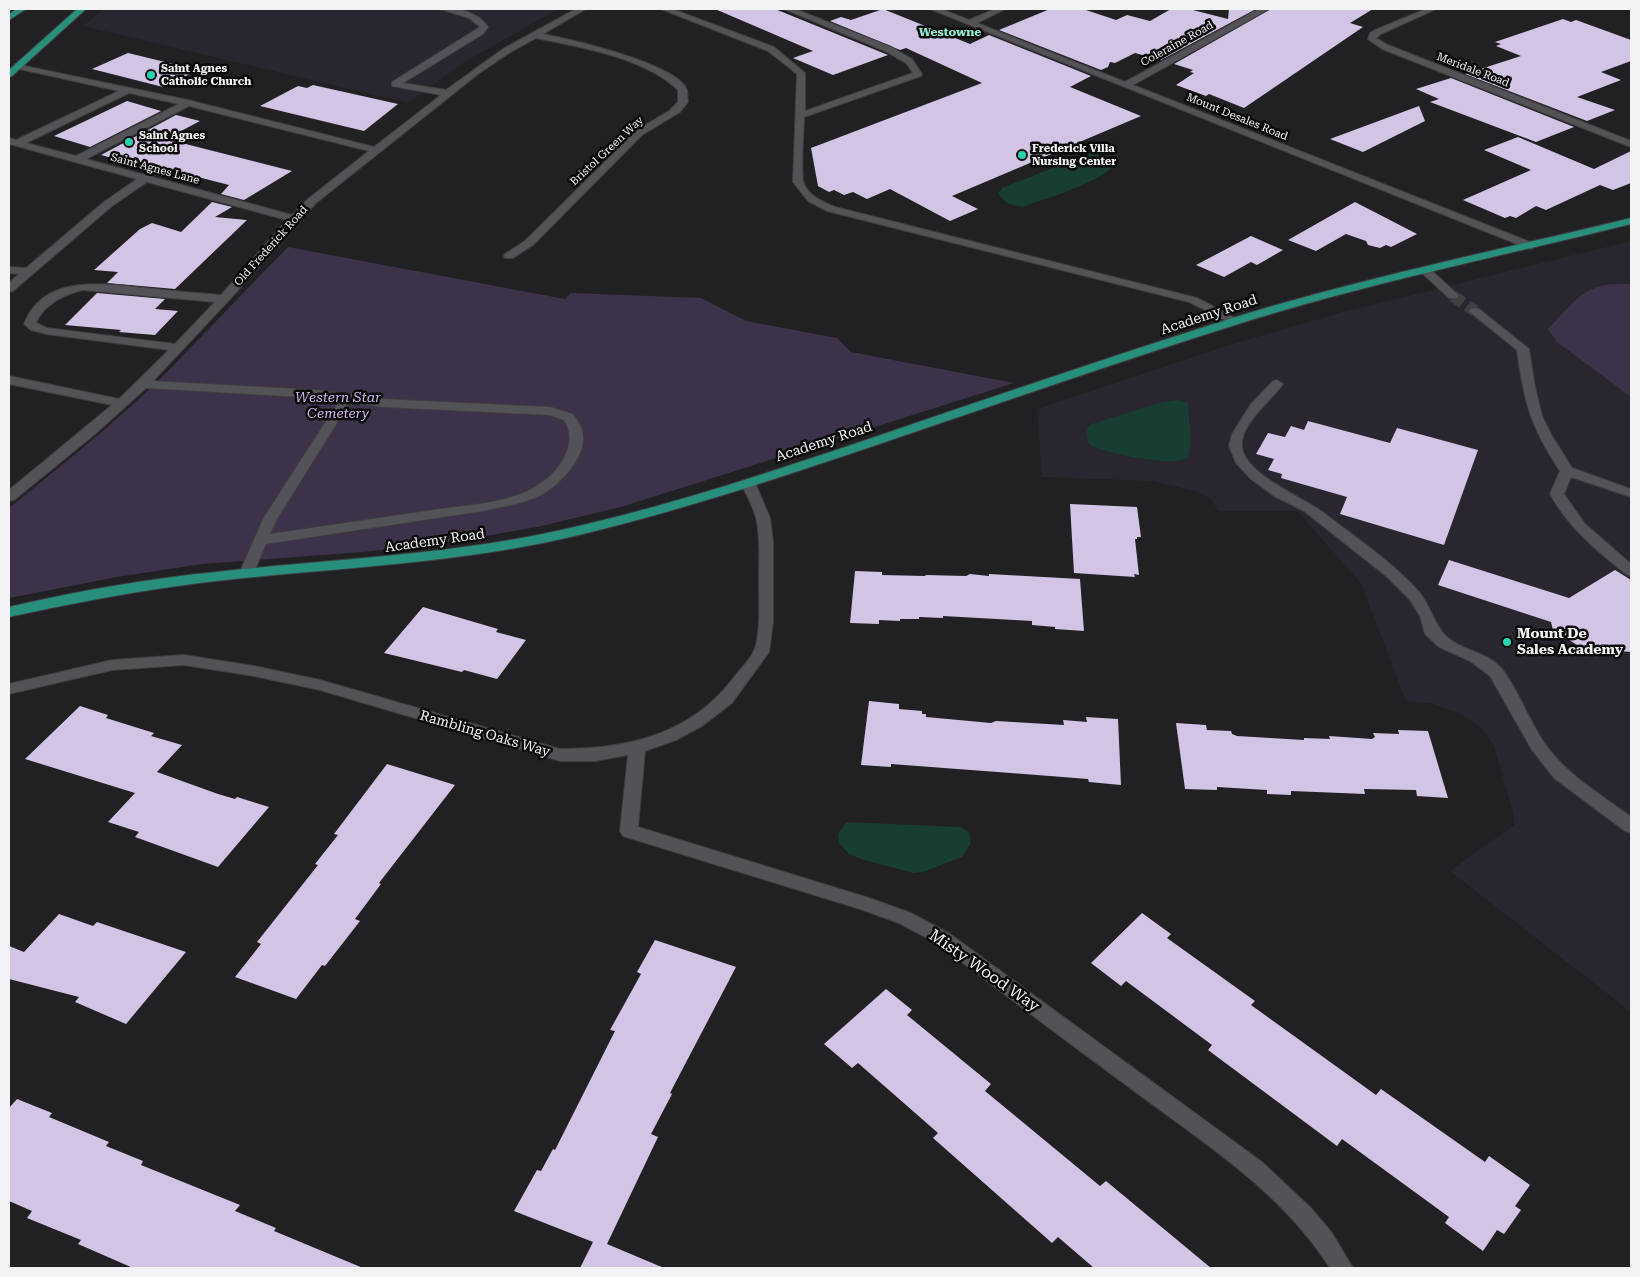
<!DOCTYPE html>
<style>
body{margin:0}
#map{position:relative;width:1640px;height:1277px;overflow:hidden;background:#212023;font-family:"Roboto Serif",serif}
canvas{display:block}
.frame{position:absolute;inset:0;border:10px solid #f3f3f5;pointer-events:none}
</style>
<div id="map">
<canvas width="1640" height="1277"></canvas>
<div class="frame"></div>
</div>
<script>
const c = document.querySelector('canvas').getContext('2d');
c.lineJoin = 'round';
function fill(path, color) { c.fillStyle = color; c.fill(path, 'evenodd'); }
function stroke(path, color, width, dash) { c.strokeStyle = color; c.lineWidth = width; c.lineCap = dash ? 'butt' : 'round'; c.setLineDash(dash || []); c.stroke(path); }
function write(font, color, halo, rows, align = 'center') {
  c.font = font + ' "Roboto Serif",serif'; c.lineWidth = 5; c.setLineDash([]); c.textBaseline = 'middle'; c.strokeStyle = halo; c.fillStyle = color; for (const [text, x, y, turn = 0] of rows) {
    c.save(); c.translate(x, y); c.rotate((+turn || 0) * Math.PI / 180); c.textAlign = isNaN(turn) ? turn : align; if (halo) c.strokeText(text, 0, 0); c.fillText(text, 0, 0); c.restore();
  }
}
const built = new Path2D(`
 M 104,9 L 558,9 L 463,63 L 409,103 L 83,26 Z
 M 1631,241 L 1631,1012 L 1450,871 L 1514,825 L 1513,812 L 1494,746 L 1485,732 L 1476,723 L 1456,712 L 1434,704 L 1406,701 L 1361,583 L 1297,511 L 1219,511 L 1209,497 L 1195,491 L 1152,481 L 1042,477 L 1037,409 L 1236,343 L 1343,312 Z`);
const green = new Path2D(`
 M 288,247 L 565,299 L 571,293 L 701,298 L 746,321 L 837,338 L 851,352 L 1014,383 L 621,507 L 537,527 L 457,541 L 363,552 L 202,564 L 117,577 L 9,598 L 9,508 C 64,463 121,419 171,368 C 210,328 248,287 288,247 Z
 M 1631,284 L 1631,403 L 1630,396 L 1557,342 L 1548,329 C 1577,299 1585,281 1631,284 Z`);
const water = new Path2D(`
 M 1088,154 C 1098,153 1110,154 1116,163 C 1103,182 1046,198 1023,207 C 1013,206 1003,203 998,193 L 1002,188 Z
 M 1178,400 L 1188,403 L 1191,444 L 1188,458 C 1172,467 1105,454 1089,444 C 1087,437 1084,429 1092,424 L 1159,403 Z
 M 846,822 L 960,827 L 969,832 L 971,843 L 962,857 L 923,872 L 913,873 L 864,860 L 849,854 L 839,843 L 838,834 Z`);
const building = new Path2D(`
 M 715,9 L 775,9 L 888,55 L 833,75 L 793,58 L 813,51 Z
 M 883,9 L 970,44 L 989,35 L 1091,76 L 1070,87 L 1141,116 L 952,196 L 978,209 L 950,221 L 890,189 L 867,199 L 853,192 L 844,195 L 834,190 L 829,192 L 818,186 L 811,148 L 982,83 L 906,48 L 900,50 L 830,21 L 841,17 L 851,20 Z
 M 1050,9 L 1083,9 L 1116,20 L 1127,15 L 1150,21 L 1171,9 L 1189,9 L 1228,19 L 1229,9 L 1256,9 L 1161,60 L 1135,53 L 1115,63 L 1110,62 L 1108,67 L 1101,70 L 999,30 Z
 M 1271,9 L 1373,9 L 1350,23 L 1363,27 L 1244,108 L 1209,94 L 1206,96 L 1176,85 L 1194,73 L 1190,72 L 1193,70 L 1174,64 Z
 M 1563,19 L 1571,22 L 1576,20 L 1631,40 L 1631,61 L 1601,72 L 1621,80 L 1577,97 L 1615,110 L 1587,121 L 1465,74 L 1521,56 L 1496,46 L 1501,44 L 1495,42 Z
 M 128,53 L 198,70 L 163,87 L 92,69 Z
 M 1451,78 L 1574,127 L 1536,142 L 1430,102 L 1439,99 L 1416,89 Z
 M 313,85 L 398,104 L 364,131 L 260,106 L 298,86 L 307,88 Z
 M 127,101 L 161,111 L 90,147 L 54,136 Z
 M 1419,106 L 1425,121 L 1363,152 L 1330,139 Z
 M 176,115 L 200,121 L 166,139 L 292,171 L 244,200 L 221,194 L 229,185 L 140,162 L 135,164 L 101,155 Z
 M 1518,137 L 1594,169 L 1631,151 L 1631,183 L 1613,190 L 1600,185 L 1546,210 L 1536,206 L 1516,218 L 1510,216 L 1505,218 L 1463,200 L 1531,170 L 1484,150 Z
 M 212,202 L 232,207 L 215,217 L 247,220 L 175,289 L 107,283 L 118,272 L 94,270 L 140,229 L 152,223 L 181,232 Z
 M 1355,202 L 1417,234 L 1391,247 L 1386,245 L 1380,248 L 1368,245 L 1366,241 L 1346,234 L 1316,251 L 1288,240 Z
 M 1251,236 L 1283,250 L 1257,265 L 1251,262 L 1224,277 L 1196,265 Z
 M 97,293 L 165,299 L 155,309 L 178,311 L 155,335 L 119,332 L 121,330 L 65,325 Z
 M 1308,421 L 1390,443 L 1397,428 L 1478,450 L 1444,545 L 1340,514 L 1347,497 L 1281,478 L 1282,474 L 1268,470 L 1274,459 L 1256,454 L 1268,433 L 1285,437 L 1291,426 L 1304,430 Z
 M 1070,504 L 1137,507 L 1141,537 L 1137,537 L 1137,539 L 1135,539 L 1139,575 L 1134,574 L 1135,577 L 1074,573 Z
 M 1449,560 L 1569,598 L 1615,570 L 1631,580 L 1631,652 L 1582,648 L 1553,630 L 1551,622 L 1438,585 Z
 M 855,571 L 882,572 L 882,575 L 925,576 L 926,575 L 966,576 L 970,574 L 989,576 L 989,574 L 1080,579 L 1084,631 L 1055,629 L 1055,627 L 1032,625 L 1032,621 L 943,616 L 943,618 L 919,617 L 919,619 L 900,619 L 900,621 L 879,620 L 879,624 L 850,623 Z
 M 423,607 L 498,629 L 496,632 L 526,640 L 497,679 L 464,670 L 462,672 L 384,653 Z
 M 869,701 L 899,704 L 899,709 L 922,711 L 922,714 L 926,714 L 926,717 L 991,723 L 996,721 L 1064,725 L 1063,720 L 1087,722 L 1086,717 L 1118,719 L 1121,785 L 1089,782 L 1088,779 L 1037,775 L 891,764 L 891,767 L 861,765 Z
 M 80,706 L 108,715 L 106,718 L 154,733 L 151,736 L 182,745 L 157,772 L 218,794 L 235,799 L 237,797 L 269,807 L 218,867 L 135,837 L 139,832 L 108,822 L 135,793 L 25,759 Z
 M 1176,723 L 1206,725 L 1207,730 L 1231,731 L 1232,734 L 1237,736 L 1304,740 L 1304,738 L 1330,739 L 1329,736 L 1372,739 L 1375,737 L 1373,733 L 1399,734 L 1398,730 L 1428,731 L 1448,798 L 1417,796 L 1416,790 L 1364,789 L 1365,794 L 1291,791 L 1291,795 L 1267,794 L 1267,790 L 1217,787 L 1217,790 L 1185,789 Z
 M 387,764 L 455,785 L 379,883 L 381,884 L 355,919 L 360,921 L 325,966 L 322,965 L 296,999 L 235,977 L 261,944 L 257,942 L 318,865 L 315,864 L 338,835 L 334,834 Z
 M 1142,913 L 1171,934 L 1167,938 L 1255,1001 L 1251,1005 L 1376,1095 L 1381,1089 L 1485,1162 L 1489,1156 L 1530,1185 L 1515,1206 L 1521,1210 L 1504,1234 L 1497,1230 L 1483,1251 L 1445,1223 L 1449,1217 L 1342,1139 L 1337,1146 L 1208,1050 L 1212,1045 L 1126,981 L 1121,986 L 1091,963 Z
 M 59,914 L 93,926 L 97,922 L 186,952 L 126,1024 L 75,1002 L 79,997 L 9,979 L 9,946 L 24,952 Z
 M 655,940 L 736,967 L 670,1093 L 672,1094 L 651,1134 L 658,1137 L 607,1244 L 664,1268 L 580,1268 L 593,1242 L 514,1211 L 537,1170 L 541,1171 L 553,1149 L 555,1150 L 615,1031 L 610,1030 L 641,974 L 637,972 Z
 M 886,989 L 912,1010 L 907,1015 L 991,1084 L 985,1091 L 1100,1186 L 1106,1181 L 1211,1268 L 1094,1268 L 1058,1237 L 1052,1243 L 933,1138 L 938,1133 L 858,1063 L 852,1068 L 824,1044 Z
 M 17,1099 L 52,1113 L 49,1117 L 109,1142 L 106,1146 L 143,1161 L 141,1165 L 240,1205 L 235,1211 L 276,1228 L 274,1231 L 363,1268 L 133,1268 L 78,1244 L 81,1240 L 27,1218 L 32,1211 L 9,1201 L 9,1108 Z`);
const minorTunnel = new Path2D(`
 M 1453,296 L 1475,311`);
const minor = new Path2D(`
 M 440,9 C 458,8 477,11 488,27 L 483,34 L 403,83 L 446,90 L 503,49 L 576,9 L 586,9 L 543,34 C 569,39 679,64 687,90 C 688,94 687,99 688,102 L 680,112 L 642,135 L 533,245 L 513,258 L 505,258 L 504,256 L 505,254 L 525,241 L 637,130 L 669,111 L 678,102 L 678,90 C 645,58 581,47 536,38 L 509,53 L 478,74 L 316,203 L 231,298 L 153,381 L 317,390 L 382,399 L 550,407 L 573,414 C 578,421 582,427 583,435 C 586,458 558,487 539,496 C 522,504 502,507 483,511 L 266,544 L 253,574 L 251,577 L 241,577 L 239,574 L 263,519 L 339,401 L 317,398 L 146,388 L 95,434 L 14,500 L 9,501 L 9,490 L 112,405 L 9,384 L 9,376 L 119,399 L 169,350 L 46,334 L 31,330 L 24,324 C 44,273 103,284 145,288 C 171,291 196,293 221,295 L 287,220 L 147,182 L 112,206 L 13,291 L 9,292 L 9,283 L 19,274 L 9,273 L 9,267 L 26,268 L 104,202 L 137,179 L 9,144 L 9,138 L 16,140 L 119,91 L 15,68 L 15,64 L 188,100 L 374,147 L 441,95 L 392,86 L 392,82 L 480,27 L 469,18 ZM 129,93 L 179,104 L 76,156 L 26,143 ZM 189,106 L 369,151 L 308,199 L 292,215 L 86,159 ZM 83,290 L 215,302 L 175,344 L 47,328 L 36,323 C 43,305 65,294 83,290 ZM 350,402 L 382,407 L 549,415 L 564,420 C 581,447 555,477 530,490 C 501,504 465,505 433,510 C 379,518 325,526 270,534 L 277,519 Z
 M 661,9 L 672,9 L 774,47 L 805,73 L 805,111 L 913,73 L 906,63 L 885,51 L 784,9 L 795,9 L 891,47 L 912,59 L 922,74 L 921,76 L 804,117 C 804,131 800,173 804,184 C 809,196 823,202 835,207 L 1197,298 L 1241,321 L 1235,324 L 1231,323 L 1189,302 L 827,211 L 808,201 L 793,182 L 797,74 L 768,51 Z
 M 930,9 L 941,9 L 969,20 L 995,9 L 1005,9 L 977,23 L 1125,82 L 1259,9 L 1269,9 L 1133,85 L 1535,244 L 1536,246 L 1531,249 L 1527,248 Z
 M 1426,9 L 1436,9 L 1381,34 L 1376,38 L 1388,45 L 1631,141 L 1631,147 L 1382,49 L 1368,39 L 1370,33 L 1375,30 Z
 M 1426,268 L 1430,269 L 1457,294 L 1459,296 L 1457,298 L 1449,298 L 1422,273 L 1421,271 Z
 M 1475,308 L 1479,309 L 1529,349 L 1535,387 L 1542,416 L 1552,436 L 1572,468 L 1631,489 L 1631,497 L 1571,477 L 1564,494 L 1585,524 L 1631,564 L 1631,576 L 1626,574 C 1596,550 1569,528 1550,494 L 1560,471 C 1531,427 1524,403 1517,350 L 1471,313 L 1469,311 L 1471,309 Z
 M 1277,380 L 1283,384 C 1272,400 1240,424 1242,446 C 1243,474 1305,498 1324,513 C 1356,538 1393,562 1420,593 C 1431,607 1434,625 1447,637 C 1462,651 1488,652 1502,669 C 1517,688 1529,720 1543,741 C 1565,774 1600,794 1631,817 L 1631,833 L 1625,831 L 1554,778 L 1532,750 L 1490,676 L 1470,661 L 1439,647 L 1425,634 L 1420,616 L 1410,600 L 1386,576 L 1304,511 L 1274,496 L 1251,479 L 1236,463 L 1229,446 L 1232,434 L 1251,404 L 1273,381 Z
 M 748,479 L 755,483 L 770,518 L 773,542 L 773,622 L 769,652 L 732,703 L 702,726 L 676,740 L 645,751 L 638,827 L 869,898 L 911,913 L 950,934 L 1262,1162 L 1311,1208 L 1332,1233 L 1353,1268 L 1330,1268 C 1283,1194 1210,1147 1141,1096 C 1073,1046 1005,995 938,944 L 899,923 L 860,909 L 623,836 L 620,831 L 628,755 L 595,761 L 560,761 L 320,690 L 254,676 L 184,665 L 112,670 L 9,694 L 9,684 L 112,660 L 184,655 L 254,666 L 320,680 L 560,749 C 629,749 692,734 735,676 C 741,668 750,660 754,651 C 761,634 759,601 759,583 C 759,562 761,539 756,518 C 753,506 746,494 741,483 Z`);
const major = new Path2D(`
 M 17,9 L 26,9 L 9,20 L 9,14 Z
 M 77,9 L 86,9 L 12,76 L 9,77 L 9,70 Z
 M 1631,218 L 1631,224 C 1498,257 1363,284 1232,326 C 1117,362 1003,402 888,441 C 788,475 686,509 583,534 C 462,564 339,567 216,581 C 146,589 77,602 9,617 L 9,607 C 77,591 146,579 216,572 C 339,558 462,555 583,525 C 681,502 777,470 872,438 C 989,398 1106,358 1223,321 C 1357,279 1495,251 1631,218 Z`);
const markers = [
 [151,75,5,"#26d5ae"],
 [129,142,5,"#26d5ae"],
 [1022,155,5,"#26d5ae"],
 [1507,642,5,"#26d5ae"]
];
const farStreetnames = [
 ["Coleraine Road",1177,44,-29],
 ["Meridale Road",1473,70,21],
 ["Mount Desales Road",1237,117,22],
 ["Bristol Green Way",607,151,-43],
 ["Saint Agnes Lane",155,169,15],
 ["Old Frederick Road",271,246,-48]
];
const farPoinames = [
 ["Saint Agnes",161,69],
 ["Catholic Church",161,82],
 ["Saint Agnes",139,136],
 ["School",139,149],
 ["Frederick Villa",1032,149],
 ["Nursing Center",1032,162]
];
const farNeighbourhoodnames = [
 ["Westowne",950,32]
];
const streetNames = [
 ["Academy Road",1209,315,-18],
 ["Academy Road",824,442,-18],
 ["Academy Road",435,541,-8],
 ["Rambling Oaks Way",485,734,16]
];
const parkNames = [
 ["Western Star",338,398],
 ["Cemetery",338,414]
];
const poiNames = [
 ["Mount De",1517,634],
 ["Sales Academy",1517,650]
];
const nearStreetnames = [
 ["Misty Wood Way",984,971,35]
];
fill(built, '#2a262f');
fill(green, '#3c334a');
fill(water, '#183d32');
fill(building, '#d1c4e5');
stroke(minorTunnel, '#404042', 12, [12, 5.5]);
stroke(minor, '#3e3d40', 2);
stroke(major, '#3e3d40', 2);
fill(minor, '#535256');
fill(major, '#278f7c');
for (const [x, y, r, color] of markers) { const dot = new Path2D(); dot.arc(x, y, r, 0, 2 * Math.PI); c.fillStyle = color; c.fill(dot); stroke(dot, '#0b0a0b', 2); }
write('11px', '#f3f3f5', '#0b0a0b', farStreetnames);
write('bold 11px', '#f3f3f5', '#0b0a0b', farPoinames, 'left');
write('bold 12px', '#8feed2', '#0b0a0b', farNeighbourhoodnames);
write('14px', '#f3f3f5', '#0b0a0b', streetNames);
write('italic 14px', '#ccb6eb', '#0b0a0b', parkNames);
write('bold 14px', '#f3f3f5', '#0b0a0b', poiNames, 'left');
write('16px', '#f3f3f5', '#0b0a0b', nearStreetnames);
</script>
